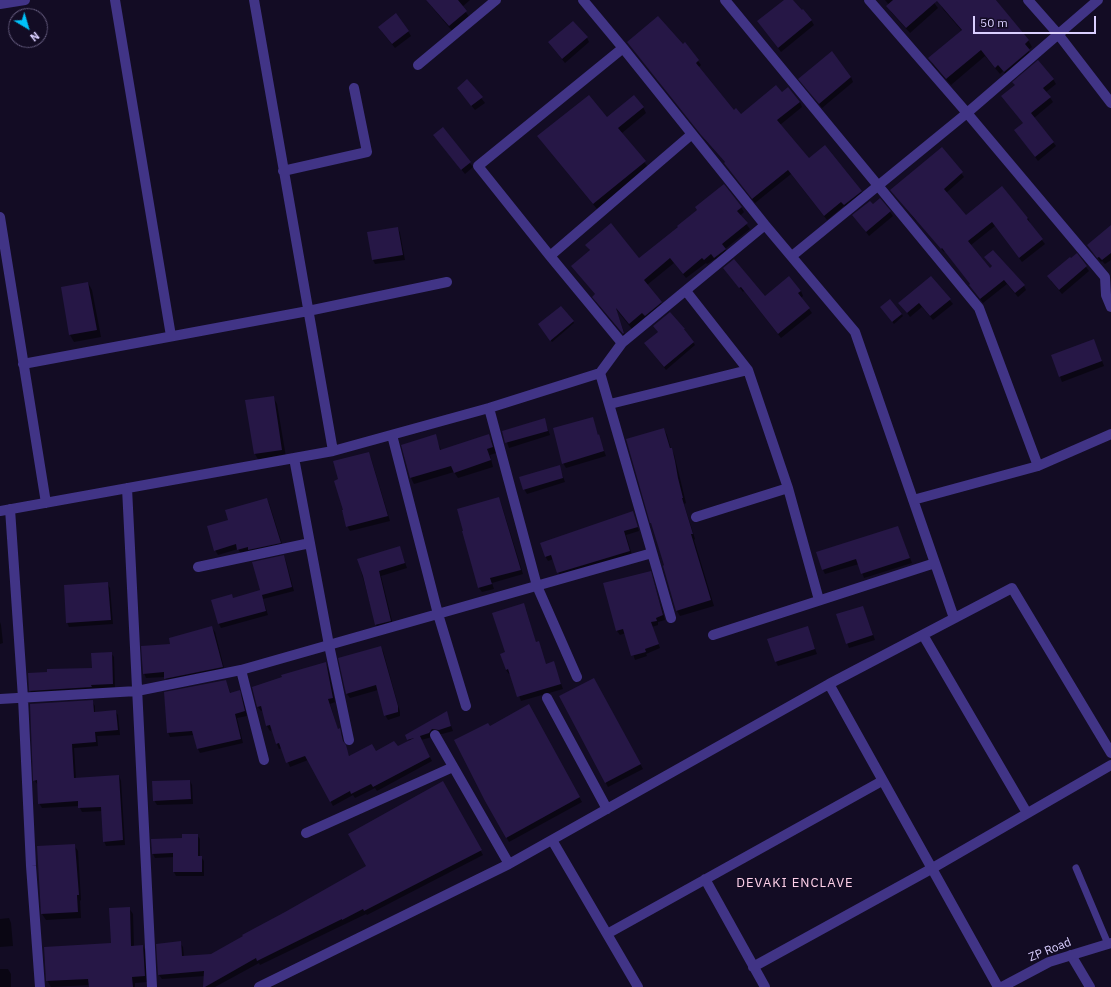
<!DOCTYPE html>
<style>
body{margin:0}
#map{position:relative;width:1111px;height:987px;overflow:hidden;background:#130c24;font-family:"IBM Plex Sans",sans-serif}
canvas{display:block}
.north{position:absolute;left:8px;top:8px;width:40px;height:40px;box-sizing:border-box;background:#130c24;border:1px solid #635a7c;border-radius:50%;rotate:142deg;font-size:11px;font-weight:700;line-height:16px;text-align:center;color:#dacfff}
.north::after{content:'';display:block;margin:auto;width:14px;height:18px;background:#00c2fa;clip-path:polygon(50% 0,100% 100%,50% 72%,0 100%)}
.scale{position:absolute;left:973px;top:16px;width:123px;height:18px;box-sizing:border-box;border:2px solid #dacfff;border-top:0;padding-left:5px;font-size:12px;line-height:14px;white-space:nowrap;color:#dacfff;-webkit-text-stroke:3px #130c24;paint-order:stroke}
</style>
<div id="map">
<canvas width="1111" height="987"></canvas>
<div class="north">N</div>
<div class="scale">50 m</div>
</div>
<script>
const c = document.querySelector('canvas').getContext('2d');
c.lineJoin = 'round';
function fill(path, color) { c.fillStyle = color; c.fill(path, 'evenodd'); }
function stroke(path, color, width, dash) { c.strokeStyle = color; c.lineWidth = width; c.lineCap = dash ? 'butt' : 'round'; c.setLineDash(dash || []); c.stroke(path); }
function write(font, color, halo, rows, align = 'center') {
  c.font = font + ' "IBM Plex Sans",sans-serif'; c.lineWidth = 3; c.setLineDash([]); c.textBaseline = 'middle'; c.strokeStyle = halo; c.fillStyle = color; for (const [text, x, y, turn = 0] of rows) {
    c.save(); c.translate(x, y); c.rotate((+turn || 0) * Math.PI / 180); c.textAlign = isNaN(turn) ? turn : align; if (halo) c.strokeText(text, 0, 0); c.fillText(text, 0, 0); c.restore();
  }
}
const shadow = new Path2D(`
 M 426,0 L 470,0 L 462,7 L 470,18 L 453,32 Z
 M 785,0 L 792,0 L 811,20 L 814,25 L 781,52 L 758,22 Z
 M 885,0 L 932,0 L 938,8 L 910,33 L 891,12 L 888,6 L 889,5 Z
 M 942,0 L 996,0 L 1028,40 L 1032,47 L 1028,50 L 1033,57 L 1008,78 L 1003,71 L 1000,74 L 985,56 L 951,85 L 933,65 L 930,59 L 962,31 L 943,9 L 939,2 Z
 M 408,31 L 411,36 L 395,48 L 382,32 Z
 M 587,38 L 589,42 L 565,63 L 549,43 Z
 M 628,43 L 682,46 L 685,44 L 701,65 L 698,68 L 734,112 L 741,115 L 781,94 L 800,102 L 802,107 L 780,125 L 808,160 L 861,191 L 864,196 L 847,209 L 844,206 L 827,220 L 791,174 L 755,203 L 728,168 L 726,163 L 705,140 Z
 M 851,77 L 853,82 L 822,108 L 802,83 Z
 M 1053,79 L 1056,84 L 1046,92 L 1053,102 L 1034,118 L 1056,146 L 1038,161 L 1018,134 L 1024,123 L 1015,86 Z
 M 467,80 L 485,103 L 475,110 L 460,92 Z
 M 643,107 L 646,113 L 622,133 L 648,167 L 597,209 L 542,142 L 538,136 L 607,119 Z
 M 443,129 L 473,167 L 465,174 L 434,136 Z
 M 942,148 L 964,177 L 946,193 L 966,216 L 1002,187 L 1028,218 L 1030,223 L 1029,224 L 1045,244 L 1022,262 L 995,226 L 971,245 L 990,270 L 993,267 L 986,258 L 1024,286 L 1026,290 L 1018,297 L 1007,284 L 983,303 L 973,290 L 970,286 L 971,285 L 945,251 L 944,252 L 917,221 L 916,221 L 891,190 Z
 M 873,206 L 890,212 L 893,216 L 869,236 L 853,215 Z
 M 741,207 L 744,212 L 740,216 L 750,229 L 725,249 L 728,254 L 718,263 L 715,259 L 707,264 L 706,263 L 686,278 L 674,263 L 647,285 L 664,307 L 632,329 L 616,309 L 626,338 L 596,302 L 596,295 L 572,266 L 590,251 L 587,245 L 639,260 Z
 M 1111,227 L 1111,260 L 1105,264 L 1102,261 L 1101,262 L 1088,245 Z
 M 398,228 L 400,233 L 405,260 L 375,264 L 373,260 Z
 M 1077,255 L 1089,271 L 1062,294 L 1051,281 Z
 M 724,268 L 765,298 L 789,278 L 801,291 L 803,296 L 801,298 L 812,313 L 781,338 L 744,291 L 743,292 Z
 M 931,277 L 953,304 L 933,320 L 922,307 L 910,317 L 900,303 Z
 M 88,283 L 92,290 L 101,337 L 74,342 L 70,335 Z
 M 890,300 L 903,316 L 894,324 L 882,309 Z
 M 670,313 L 684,329 L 695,345 L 666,370 L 648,347 L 659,333 L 656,329 Z
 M 573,321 L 574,323 L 552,342 L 541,327 Z
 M 1094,340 L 1104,366 L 1062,382 L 1052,356 Z
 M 273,397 L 277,404 L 286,457 L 259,461 L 255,454 L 246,401 Z
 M 592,418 L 606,456 L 566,468 L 563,463 Z
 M 544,419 L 550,435 L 509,448 L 503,431 Z
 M 664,429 L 667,435 L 671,449 L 674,454 L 686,503 L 684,504 L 695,539 L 694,540 L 714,606 L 680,616 L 677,611 L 664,567 L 666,566 Z
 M 435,436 L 441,450 L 489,436 L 492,442 L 496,453 L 490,455 L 493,467 L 458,478 L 454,472 L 414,484 L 411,478 Z
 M 368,453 L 371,458 L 390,521 L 350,531 L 347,526 L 339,480 Z
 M 559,466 L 565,482 L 527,494 L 524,489 Z
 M 267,499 L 269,503 L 283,547 L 241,554 L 238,549 L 218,555 L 215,550 L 230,521 Z
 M 499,499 L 501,503 L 523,574 L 492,583 L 494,589 L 482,592 L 479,588 Z
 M 633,512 L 639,531 L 626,535 L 632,555 L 560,577 L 554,559 L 548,561 L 545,556 Z
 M 900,532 L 912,563 L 864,578 L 859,564 L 825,574 L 823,570 Z
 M 400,548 L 407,568 L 381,576 L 393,625 L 379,629 L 376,625 L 358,560 Z
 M 284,556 L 286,561 L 294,591 L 263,599 L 268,615 L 221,628 L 219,624 L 232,596 L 233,599 L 261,591 Z
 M 650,572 L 652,576 L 665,620 L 658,622 L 658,625 L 652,627 L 660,648 L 646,654 L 647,656 L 635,660 L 626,633 L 620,635 L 617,631 L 605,584 Z
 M 107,583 L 110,588 L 113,624 L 69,627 L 67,622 Z
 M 863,607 L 875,640 L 849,648 L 837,615 Z
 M 526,609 L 536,643 L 547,669 L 553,662 L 563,689 L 521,701 L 511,674 L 509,674 L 506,670 L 506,653 Z
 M 0,622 L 1,625 L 3,643 L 0,644 Z
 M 807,627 L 817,654 L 778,666 L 776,662 Z
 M 212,628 L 215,632 L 225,672 L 168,683 L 165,677 L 146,678 L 144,673 L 171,645 Z
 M 380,647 L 383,651 L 400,712 L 400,716 L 388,720 L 385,715 L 378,690 L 350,698 L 347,694 Z
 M 111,653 L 114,657 L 115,688 L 32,695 L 30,690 L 93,669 Z
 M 326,664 L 328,668 L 335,702 L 330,704 L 338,730 L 339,730 L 342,734 L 344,745 L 350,757 L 397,748 L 409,741 L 406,735 L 446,712 L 453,731 L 442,734 L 435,733 L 432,737 L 421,740 L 432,761 L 377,791 L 375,788 L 355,798 L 353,795 L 333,806 L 308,760 L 290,767 L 282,748 L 279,749 L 277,744 L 272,730 L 270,731 L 267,726 L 263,710 L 261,711 L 258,707 Z
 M 594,679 L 643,769 L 608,787 L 560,696 Z
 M 226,681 L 231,694 L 239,692 L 242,696 L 247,716 L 237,718 L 243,743 L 200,753 L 198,749 L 194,735 L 170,737 L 168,732 Z
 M 92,701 L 95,706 L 95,712 L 115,711 L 118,715 L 120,735 L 97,736 L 98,746 L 74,748 L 76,779 L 119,776 L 121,781 L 125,845 L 106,846 L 104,841 L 102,811 L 82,812 L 79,806 L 42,808 L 39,803 L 38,785 L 34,780 Z
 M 529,706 L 582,802 L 509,842 L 486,800 L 490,728 Z
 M 190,781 L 192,785 L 193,804 L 157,805 L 154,800 Z
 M 443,782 L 483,855 L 367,915 L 366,914 L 260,965 L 259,963 L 215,987 L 204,987 L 205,976 L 162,979 L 159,975 L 180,943 L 183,947 L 184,957 L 211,955 L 367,866 Z
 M 197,835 L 200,839 L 200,857 L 201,857 L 204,861 L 204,876 L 176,876 L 174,872 L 174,857 L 155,858 L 153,854 L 152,840 L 183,839 Z
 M 74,845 L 78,851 L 81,900 L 80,901 L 81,918 L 46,920 L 42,914 Z
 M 129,908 L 133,914 L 134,947 L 143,946 L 146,952 L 148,982 L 135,983 L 135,987 L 90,987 L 90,985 L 51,987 L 47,980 L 112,944 Z
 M 9,918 L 11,923 L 13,946 L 0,947 L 0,919 Z
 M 0,969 L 8,969 L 11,974 L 11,987 L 0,987 Z`);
const building = new Path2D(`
 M 426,0 L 458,0 L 467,11 L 449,26 Z
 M 784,0 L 793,0 L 802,10 L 803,9 L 812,20 L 778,48 L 757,21 Z
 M 893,0 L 996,0 L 1029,40 L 1025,44 L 1030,50 L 1004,72 L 998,65 L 995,68 L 981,50 L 946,79 L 928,58 L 962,30 L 937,1 L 906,28 L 886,6 Z
 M 396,13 L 409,31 L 392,44 L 378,27 Z
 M 658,16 L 683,44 L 685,42 L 699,60 L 696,63 L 734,110 L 736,108 L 741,114 L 776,85 L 782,92 L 788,87 L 800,102 L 777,120 L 809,158 L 825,145 L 862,191 L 844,205 L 841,202 L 824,216 L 788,170 L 752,199 L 724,163 L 725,162 L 701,135 L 627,42 Z
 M 573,21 L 588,37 L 562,59 L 548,42 Z
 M 832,51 L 851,77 L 819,104 L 798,79 Z
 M 1038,60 L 1054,79 L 1043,88 L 1051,97 L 1031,113 L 1054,142 L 1035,157 L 1014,130 L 1023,123 L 1001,96 L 1015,85 L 1012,82 Z
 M 467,79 L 483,97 L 471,106 L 457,88 Z
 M 589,95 L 607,117 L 634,95 L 644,107 L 618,128 L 646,161 L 593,204 L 537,136 Z
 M 443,127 L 471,162 L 461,170 L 433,135 Z
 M 942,147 L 963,172 L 944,189 L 966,215 L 1002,186 L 1028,218 L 1027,219 L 1043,239 L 1019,258 L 992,222 L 968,241 L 990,268 L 992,266 L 984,257 L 993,250 L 1025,285 L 1015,293 L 1004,280 L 980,299 L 969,285 L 970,284 L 942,248 L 941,249 L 890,190 Z
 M 724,184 L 742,207 L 737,211 L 748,223 L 722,244 L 726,249 L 714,258 L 711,254 L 704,260 L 702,258 L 683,274 L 670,258 L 644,280 L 662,302 L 645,316 L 642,313 L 629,324 L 616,308 L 624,333 L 623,334 L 592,297 L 595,294 L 571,266 L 590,250 L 585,245 L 611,223 L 639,258 L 678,227 L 677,226 L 697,210 L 695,207 Z
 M 880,198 L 891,211 L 866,232 L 852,215 L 870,201 L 873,204 Z
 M 1111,225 L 1111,253 L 1102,260 L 1099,257 L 1097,258 L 1087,245 Z
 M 398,227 L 403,255 L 372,260 L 367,232 Z
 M 1077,253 L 1087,266 L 1059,290 L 1047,276 L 1070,257 L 1071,258 Z
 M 734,259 L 765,296 L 789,276 L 801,291 L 798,293 L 810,308 L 778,334 L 741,287 L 739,288 L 723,268 Z
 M 931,276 L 951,299 L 930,316 L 919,303 L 907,313 L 898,303 Z
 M 88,282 L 97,330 L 69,335 L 61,287 Z
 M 890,299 L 902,314 L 892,322 L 880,307 Z
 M 561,306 L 574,321 L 550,341 L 538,324 Z
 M 670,312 L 685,329 L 684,329 L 694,342 L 664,367 L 644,343 L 658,332 L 653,326 Z
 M 1094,339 L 1102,361 L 1059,377 L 1051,355 Z
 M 274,396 L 282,450 L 254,454 L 245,400 Z
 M 593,417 L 598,435 L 599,434 L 604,451 L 562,464 L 553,428 Z
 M 545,418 L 548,431 L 505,443 L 502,431 Z
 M 664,428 L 670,448 L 672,448 L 675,461 L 678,478 L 683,498 L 682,498 L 693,534 L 691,534 L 711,600 L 676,611 L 663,566 L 664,565 L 651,523 L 650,523 L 626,439 Z
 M 436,434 L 440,450 L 489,434 L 493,447 L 487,449 L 491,460 L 454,473 L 451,466 L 410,478 L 401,445 Z
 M 369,452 L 388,516 L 346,527 L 342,510 L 343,510 L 334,481 L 338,479 L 333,461 Z
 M 560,465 L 563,478 L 523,490 L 519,477 Z
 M 499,497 L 521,570 L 490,578 L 492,584 L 478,588 L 462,531 L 463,531 L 457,509 Z
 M 267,498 L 281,543 L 248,550 L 248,547 L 237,550 L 236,544 L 214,551 L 207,526 L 228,520 L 225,510 Z
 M 633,511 L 638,527 L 624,531 L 630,551 L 557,573 L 551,555 L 545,557 L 540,543 Z
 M 898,526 L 910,558 L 861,574 L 856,559 L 822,570 L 816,552 Z
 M 400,546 L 405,563 L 379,571 L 391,621 L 375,625 L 363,576 L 357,559 Z
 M 284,555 L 292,587 L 262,595 L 266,611 L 218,624 L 211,600 L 232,594 L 233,598 L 260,590 L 252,562 Z
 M 651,571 L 663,615 L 656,618 L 657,621 L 651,622 L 659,644 L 645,649 L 646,652 L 631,656 L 623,629 L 616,631 L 603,583 Z
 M 108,582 L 111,620 L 66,623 L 64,585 Z
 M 524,603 L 536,642 L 539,641 L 546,664 L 554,661 L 561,684 L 517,697 L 508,669 L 506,670 L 500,654 L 505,652 L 492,613 Z
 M 863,606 L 873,635 L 846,644 L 836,614 Z
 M 212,626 L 223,667 L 164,679 L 164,672 L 143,674 L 141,646 L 170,644 L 169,638 Z
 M 808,626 L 815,649 L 775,662 L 767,639 Z
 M 381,646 L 398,706 L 398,712 L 384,716 L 376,685 L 346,694 L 338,658 Z
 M 112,652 L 113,684 L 91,685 L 92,687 L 29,691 L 28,673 L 47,672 L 47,669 L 92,668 L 91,653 Z
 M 326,662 L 333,698 L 328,699 L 338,729 L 340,728 L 343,741 L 346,745 L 349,756 L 372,744 L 376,751 L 394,741 L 398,746 L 414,738 L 407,740 L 405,735 L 447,711 L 451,726 L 439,730 L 432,729 L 429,733 L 420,736 L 430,757 L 373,787 L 371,784 L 351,794 L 350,791 L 330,802 L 305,756 L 286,763 L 279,743 L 276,744 L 270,725 L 266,726 L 261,706 L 257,707 L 252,687 L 282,677 L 281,675 Z
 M 594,678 L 641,764 L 605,783 L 559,696 Z
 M 226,680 L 230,693 L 240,690 L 245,711 L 235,714 L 241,739 L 197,749 L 192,731 L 167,733 L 164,692 Z
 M 93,700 L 94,712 L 116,710 L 118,730 L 95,732 L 96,742 L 72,744 L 74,778 L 119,775 L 123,840 L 103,842 L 101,807 L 78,808 L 78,801 L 38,804 L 37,780 L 33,781 L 30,704 Z
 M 529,704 L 580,797 L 506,838 L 485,801 L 454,740 L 488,723 L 490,726 Z
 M 190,780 L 191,799 L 153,801 L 152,781 Z
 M 443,781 L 482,850 L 364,911 L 363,909 L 342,920 L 342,919 L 257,961 L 256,958 L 205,987 L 203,987 L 204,971 L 158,975 L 156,944 L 181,941 L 182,956 L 211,954 L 243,936 L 242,935 L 285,912 L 366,866 L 348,834 Z
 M 182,834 L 198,834 L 198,856 L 202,856 L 202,872 L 173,872 L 173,853 L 152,854 L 151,839 L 182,838 Z
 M 75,844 L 79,895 L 77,895 L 78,912 L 41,914 L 37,846 Z
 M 130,907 L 131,946 L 143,945 L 145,976 L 132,977 L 133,987 L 89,987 L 88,979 L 46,981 L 44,947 L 111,943 L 109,908 Z`);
const service = new Path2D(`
 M 1076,868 L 1108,944`);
const minor = new Path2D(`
 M 115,0 L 171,336
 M 254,0 L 333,451
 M 583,0 L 623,48 L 765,225 L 855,332 L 954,618
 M 725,0 L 979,308 L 1038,466
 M 869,0 L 967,113 L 1105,277 L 1106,295 L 1111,307
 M 1028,0 L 1058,34 L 1111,103
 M 0,4 L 25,0
 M 418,65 L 496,0
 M 283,171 L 367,152 L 354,88
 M 0,217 L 46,503
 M 550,256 L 692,134
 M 792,256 L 967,113 L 1098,0
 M 686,291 L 748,370 L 788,488 L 819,600
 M 622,343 L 550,256 L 478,166 L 623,48
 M 23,364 L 308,311 L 447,282
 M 600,373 L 671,618
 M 610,404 L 748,370
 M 489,408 L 537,586 L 577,677
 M 392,435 L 438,614 L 466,706
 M 294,458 L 329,645 L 349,740
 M 127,488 L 152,987
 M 913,500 L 1038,466 L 1111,434
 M 10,509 L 23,698 L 31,866 L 40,987
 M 0,511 L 333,451 L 489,408 L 600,373 L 622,343 L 765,225
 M 696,517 L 788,488
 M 198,567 L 310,543
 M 713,635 L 935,563
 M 923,635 L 1027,813
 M 241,670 L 264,760
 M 829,684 L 998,987
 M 547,698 L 607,809
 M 0,699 L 137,691 L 241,670 L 652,553
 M 435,735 L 509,864
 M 306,833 L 453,767
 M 552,840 L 638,987
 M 705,879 L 765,987
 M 607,934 L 882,781
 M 1071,955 L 1090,987
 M 753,967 L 931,869 L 1111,765
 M 259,987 L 509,864 L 829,684 L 1012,588 L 1111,753`);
const tertiary = new Path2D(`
 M 1002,987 L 1049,962 L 1111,943`);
const streetNames = [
 ["ZP Road",1050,950,-22]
];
const neighbourhoodNames = [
 ["DEVAKI ENCLAVE",795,883]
];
fill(shadow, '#0007');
fill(building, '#261746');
stroke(service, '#413486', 7);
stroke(minor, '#413486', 10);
stroke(tertiary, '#413486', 10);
write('12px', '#dacfff', '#130c24', streetNames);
c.letterSpacing = '1px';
write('13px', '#ffd1e9', '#130c24', neighbourhoodNames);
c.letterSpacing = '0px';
</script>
